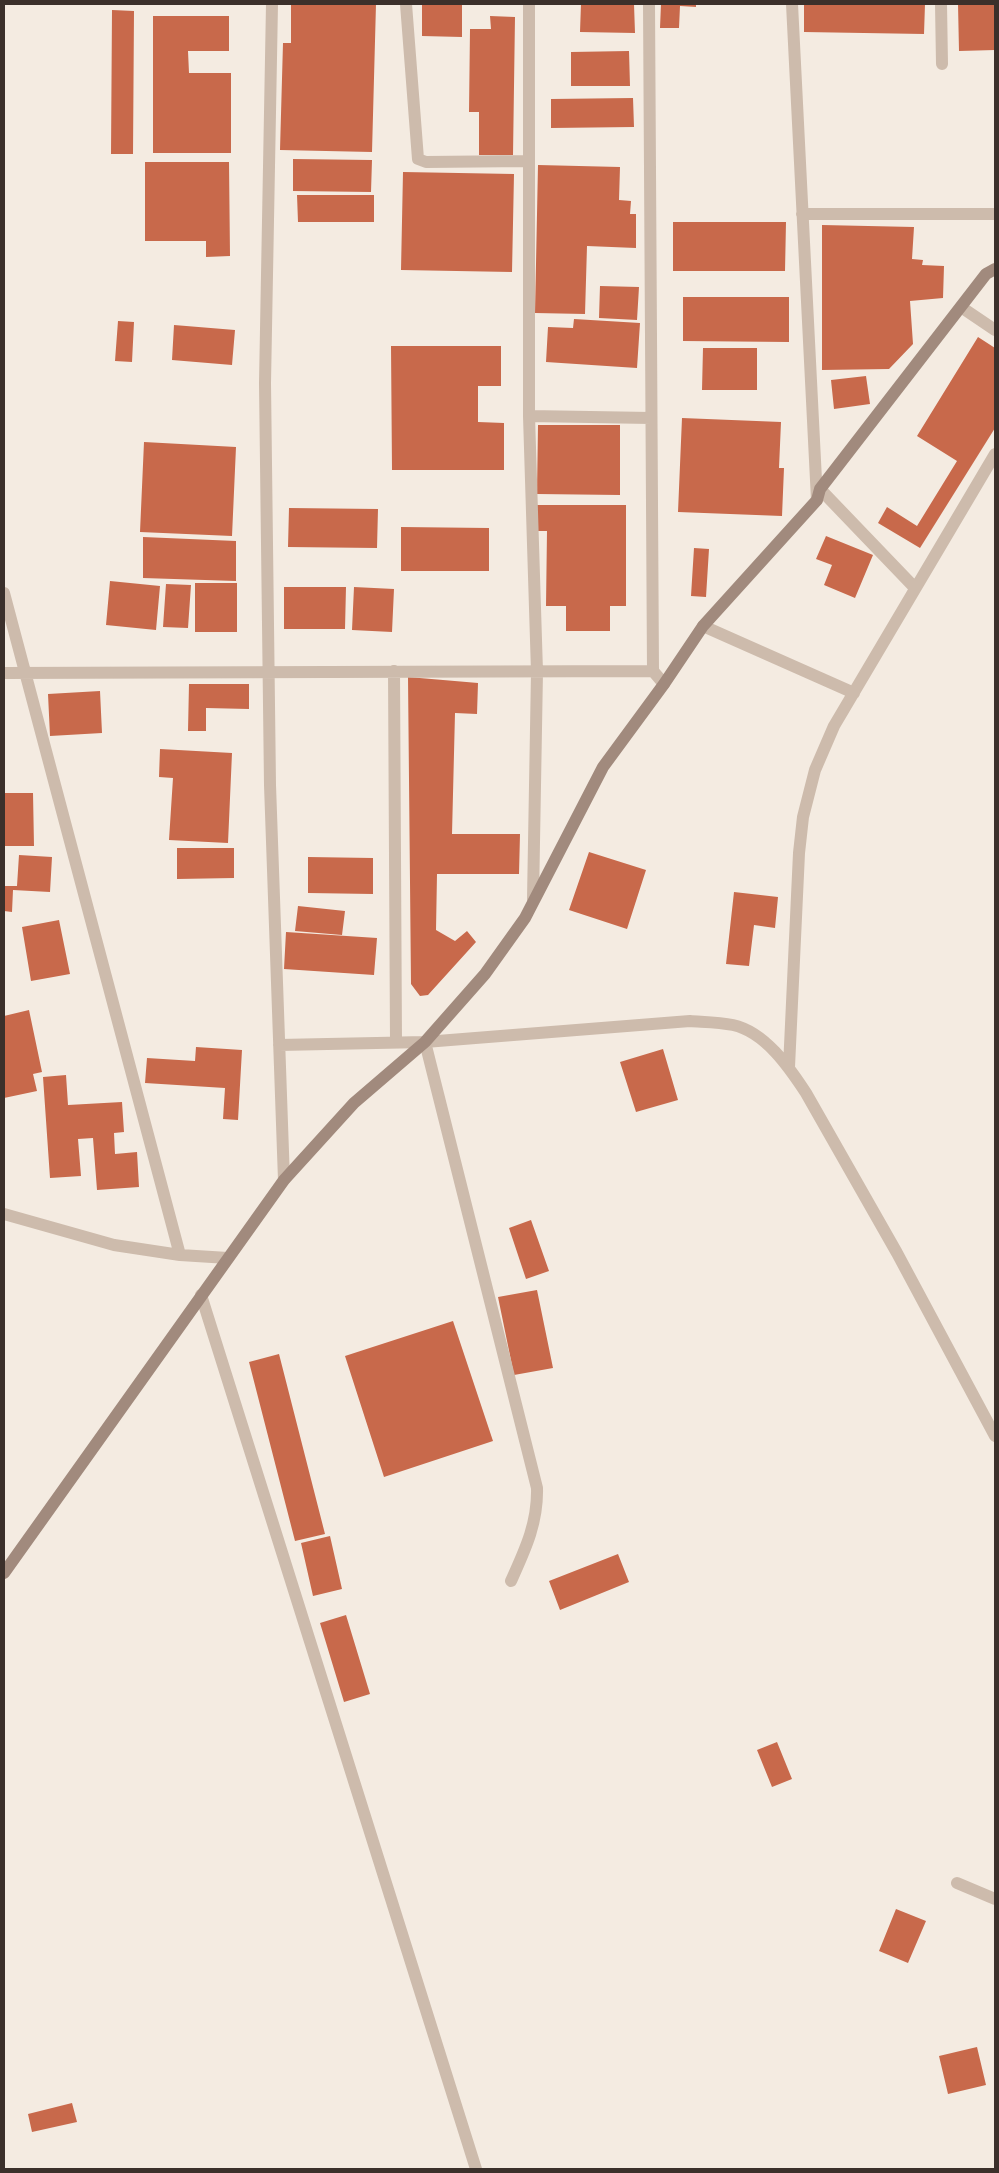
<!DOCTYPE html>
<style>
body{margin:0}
#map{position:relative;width:999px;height:2173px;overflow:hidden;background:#f4ebe1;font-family:"Open Sans",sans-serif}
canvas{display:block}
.frame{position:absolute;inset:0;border:5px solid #3b302b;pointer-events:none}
</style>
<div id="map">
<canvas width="999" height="2173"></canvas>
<div class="frame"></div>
</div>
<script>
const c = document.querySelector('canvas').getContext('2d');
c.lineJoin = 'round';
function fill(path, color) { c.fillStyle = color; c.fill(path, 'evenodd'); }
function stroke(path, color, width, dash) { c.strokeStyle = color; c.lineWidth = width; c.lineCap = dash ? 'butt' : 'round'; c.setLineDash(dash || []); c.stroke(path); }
const building = new Path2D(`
 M 291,4 L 376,4 L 372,152 L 280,150 L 283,43 L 291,43 Z
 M 422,4 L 462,4 L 462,37 L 422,36 Z
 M 581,4 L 634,4 L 635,33 L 580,32 Z
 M 661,4 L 696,4 L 696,7 L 680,6 L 679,28 L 660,28 Z
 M 804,4 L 925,4 L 924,34 L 804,32 Z
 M 958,4 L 995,4 L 995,50 L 959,51 Z
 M 112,10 L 134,11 L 133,154 L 111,154 Z
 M 153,16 L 229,16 L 229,51 L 188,51 L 189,73 L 231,73 L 231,153 L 153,153 Z
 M 490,16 L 515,17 L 513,155 L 479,155 L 479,112 L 469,112 L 470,29 L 491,29 Z
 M 629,51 L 630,86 L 571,86 L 571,52 Z
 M 633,98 L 634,127 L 551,128 L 551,99 Z
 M 293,159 L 372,160 L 371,192 L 293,191 Z
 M 145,162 L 229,162 L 230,256 L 206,257 L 206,241 L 145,241 Z
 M 538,165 L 620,167 L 619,200 L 631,201 L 630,214 L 636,214 L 636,248 L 587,246 L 585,314 L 535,313 Z
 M 403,172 L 514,174 L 512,272 L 401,270 Z
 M 297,195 L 374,195 L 374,222 L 298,222 Z
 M 673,222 L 786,222 L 785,271 L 673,271 Z
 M 822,225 L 914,227 L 912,259 L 923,260 L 922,265 L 944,266 L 943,298 L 910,301 L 913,344 L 889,369 L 822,370 Z
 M 600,286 L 639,287 L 637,320 L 599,318 Z
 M 683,297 L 789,297 L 789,342 L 683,341 Z
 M 574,319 L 640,323 L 637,368 L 546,362 L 548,327 L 573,328 Z
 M 118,321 L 134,322 L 132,362 L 115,361 Z
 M 174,325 L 235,330 L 232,365 L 172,360 Z
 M 978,337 L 995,348 L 995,428 L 920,548 L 878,523 L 887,507 L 917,526 L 957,461 L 917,436 Z
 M 391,346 L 501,346 L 501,386 L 478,386 L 478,422 L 504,423 L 504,470 L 392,470 Z
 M 703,348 L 757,348 L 757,390 L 702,390 Z
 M 866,376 L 870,404 L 834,409 L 831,380 Z
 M 682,418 L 781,422 L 779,468 L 784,468 L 782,516 L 678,512 Z
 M 538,425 L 620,425 L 620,495 L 537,494 Z
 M 144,442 L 236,447 L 232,536 L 140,532 Z
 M 534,505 L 626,505 L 626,606 L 610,606 L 610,631 L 566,631 L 566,606 L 546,606 L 547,531 L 534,531 Z
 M 289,508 L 378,509 L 377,548 L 288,547 Z
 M 401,527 L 489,528 L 489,571 L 401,571 Z
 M 826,536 L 873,555 L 855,598 L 824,585 L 832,565 L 816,559 Z
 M 143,537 L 236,541 L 236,581 L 143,578 Z
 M 694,548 L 709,549 L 706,597 L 691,596 Z
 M 110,581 L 160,586 L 156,630 L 106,625 Z
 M 195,583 L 237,583 L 237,632 L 195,632 Z
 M 166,584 L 191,585 L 188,628 L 163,627 Z
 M 284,587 L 346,587 L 345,629 L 284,629 Z
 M 354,587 L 394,589 L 392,632 L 352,630 Z
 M 408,677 L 478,683 L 477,714 L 455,713 L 452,834 L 520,834 L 519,874 L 437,874 L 436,930 L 455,941 L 467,931 L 476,942 L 428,995 L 420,996 L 411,984 Z
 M 189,684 L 249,684 L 249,709 L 206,708 L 206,731 L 188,731 Z
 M 100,691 L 102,733 L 50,736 L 48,694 Z
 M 160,749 L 232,753 L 228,843 L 169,840 L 173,778 L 159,777 Z
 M 4,793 L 33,793 L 34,846 L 4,846 Z
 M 177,848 L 234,848 L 234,878 L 177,879 Z
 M 589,852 L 646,870 L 627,929 L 569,910 Z
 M 19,855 L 52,857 L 50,892 L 13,890 L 12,912 L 4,911 L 4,886 L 17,886 Z
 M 308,857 L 373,858 L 373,894 L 308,893 Z
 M 734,892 L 778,897 L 775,928 L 754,925 L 749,966 L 726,964 Z
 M 298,906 L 345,911 L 342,935 L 295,931 Z
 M 59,920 L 70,974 L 31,981 L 22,927 Z
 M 286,932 L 377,938 L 374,975 L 284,969 Z
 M 29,1010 L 42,1072 L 33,1074 L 37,1091 L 4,1098 L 4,1016 Z
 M 196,1047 L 242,1050 L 238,1120 L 223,1119 L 225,1088 L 145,1083 L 147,1058 L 195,1061 Z
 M 663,1049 L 678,1100 L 636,1112 L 620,1062 Z
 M 66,1075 L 68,1105 L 122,1102 L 124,1132 L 114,1133 L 115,1154 L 137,1152 L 139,1187 L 97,1190 L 93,1138 L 78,1139 L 81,1176 L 50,1178 L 43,1077 Z
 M 531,1220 L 549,1271 L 526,1279 L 509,1228 Z
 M 537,1290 L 553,1368 L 514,1375 L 498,1297 Z
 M 453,1321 L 493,1441 L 384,1477 L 345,1356 Z
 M 279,1354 L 325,1534 L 295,1541 L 249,1362 Z
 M 330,1536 L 342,1589 L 313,1596 L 301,1543 Z
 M 618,1554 L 629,1582 L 560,1610 L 549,1581 Z
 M 346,1615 L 370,1694 L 344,1702 L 320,1623 Z
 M 777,1742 L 792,1779 L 772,1787 L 757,1750 Z
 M 896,1909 L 926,1921 L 908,1963 L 879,1951 Z
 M 977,2047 L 986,2085 L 948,2094 L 939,2056 Z
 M 72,2103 L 77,2122 L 32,2132 L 28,2114 Z`);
const service = new Path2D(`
 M 425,1042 L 537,1488 C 538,1523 525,1550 511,1581
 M 201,1295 L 476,2169
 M 957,1883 L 995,1899`);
const minor = new Path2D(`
 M 272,4 L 265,383 L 270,785 L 284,1180
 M 406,4 L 418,159 L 426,162 L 527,161
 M 529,4 L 529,416 L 537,672 L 533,899
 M 649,4 L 653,671 L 664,684
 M 792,4 L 817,500
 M 941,4 L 942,64
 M 802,214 L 995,214
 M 961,307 L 995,330
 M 529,416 L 651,418
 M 820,489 L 915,588
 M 4,593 L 180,1255
 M 703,626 L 854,693
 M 394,671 L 396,1042
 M 4,673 L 653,671
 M 279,1045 L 425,1042 L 690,1021 C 704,1022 719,1022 733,1025 C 765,1032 789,1067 806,1093 L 897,1253 L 995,1436
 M 789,1067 L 799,853 L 803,817 L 815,770 L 834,726 L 995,454
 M 4,1214 L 114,1245 L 180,1255 L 228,1258`);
const secondary = new Path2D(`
 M 4,1573 L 284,1180 L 354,1103 L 425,1042 L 485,974 L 525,918 L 603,767 L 664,684 L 703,626 L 817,500 L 820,489 L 986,274 L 995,269`);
fill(building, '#c8694b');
stroke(service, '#cdbbac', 12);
stroke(minor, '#cdbbac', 12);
stroke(secondary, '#a18a7d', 12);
</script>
